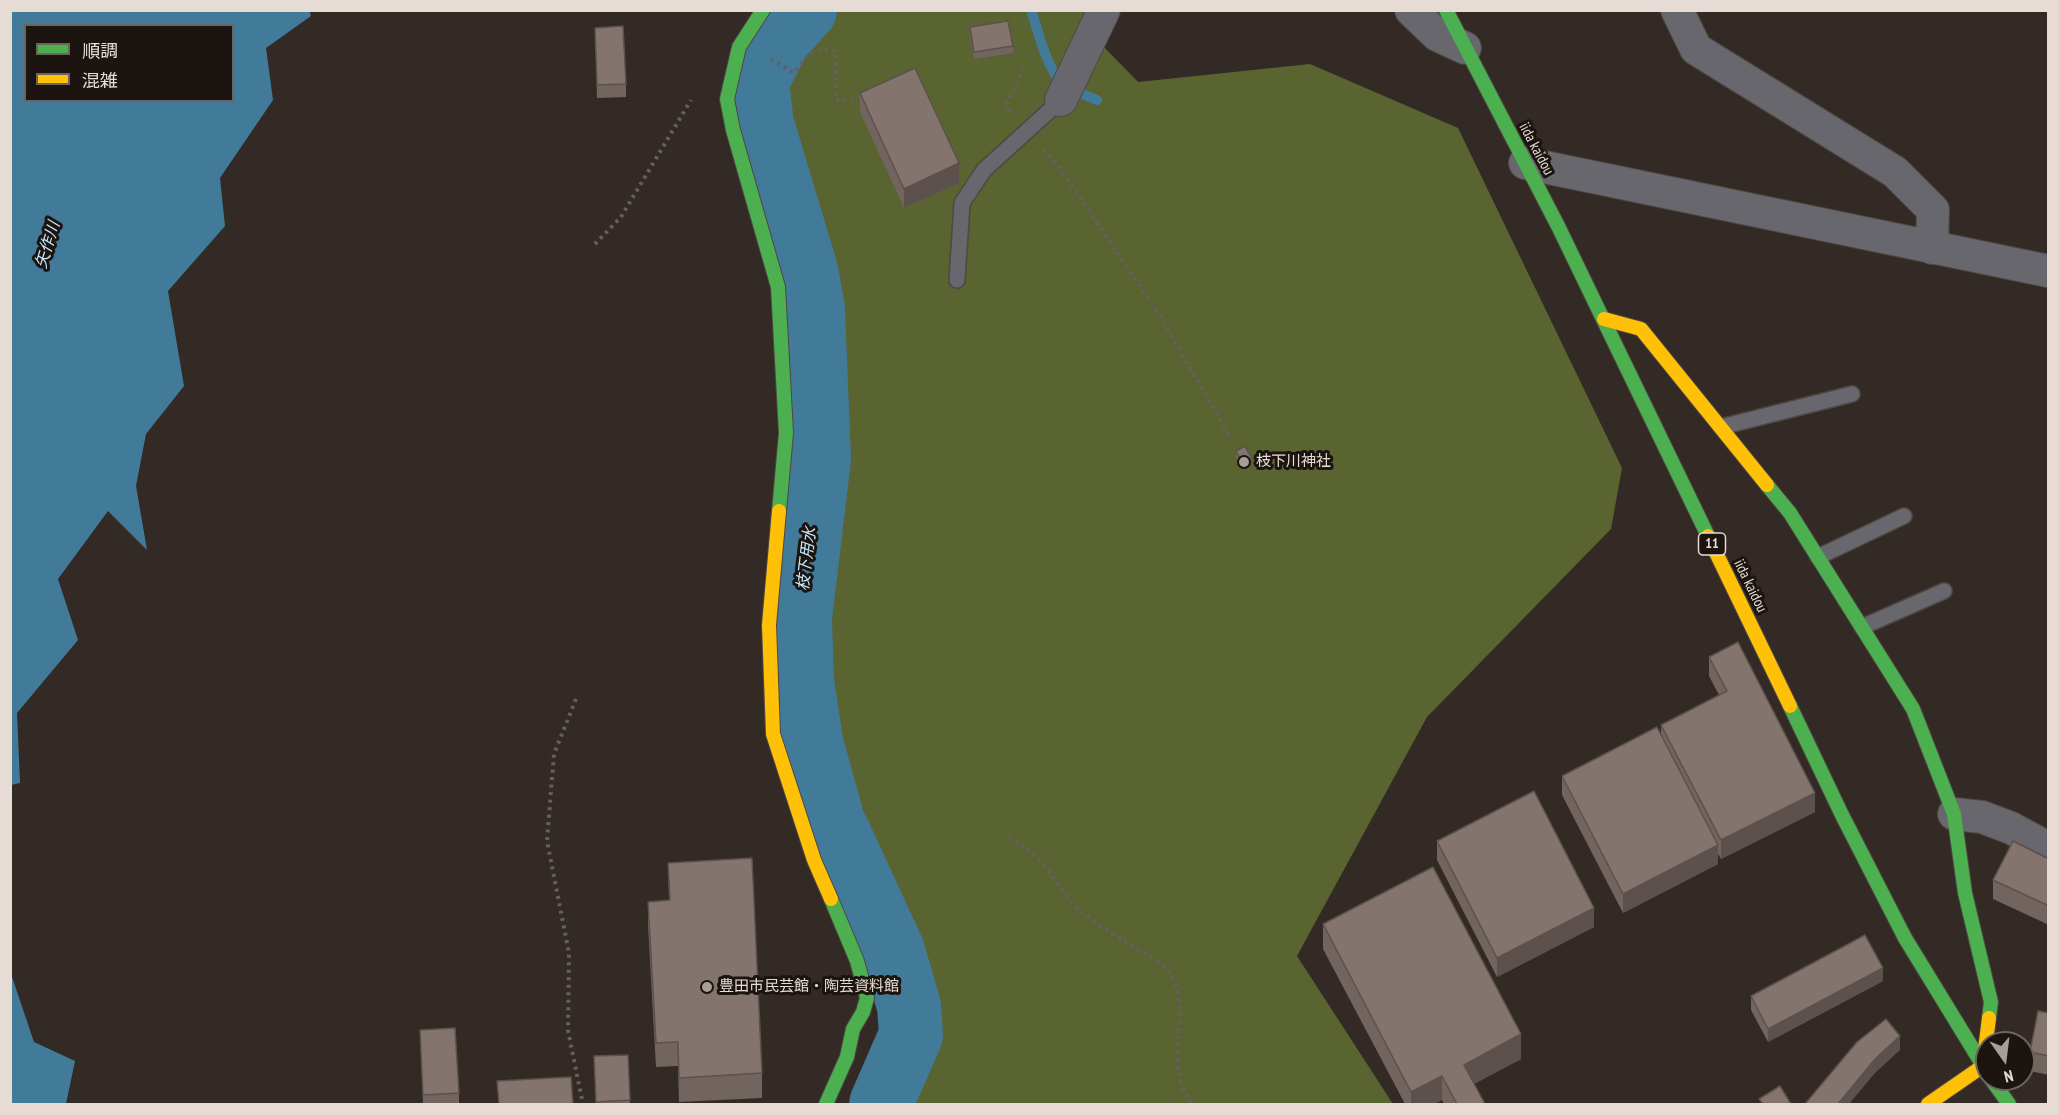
<!DOCTYPE html>
<meta charset="utf-8">
<style>
body{margin:0}
#map{position:relative;width:2059px;height:1115px;overflow:hidden;background:#332a25;font-family:"PT Sans Narrow","Noto Sans JP",sans-serif}
canvas{display:block}
.frame{position:absolute;inset:0;border:12px solid #e6dcd5;pointer-events:none}
.legend{position:absolute;left:24px;top:24px;width:210px;height:78px;box-sizing:border-box;background:#1b140f;border:2px solid #6c645e;margin:0;padding:8px 10px;list-style:none;font-size:18px;color:#e6dcd5}
.legend li{display:flex;align-items:center;gap:12px;height:30px}
.legend b{width:30px;border:2px solid #6c645e}
.north{position:absolute;left:1975px;top:1031px;width:60px;height:60px;box-sizing:border-box;background:#1b140f;border:2px solid #6c645e;border-radius:50%;rotate:166deg;font-size:16px;font-weight:700;line-height:24px;text-align:center;color:#e6dcd5}
.north::after{content:'';display:block;margin:auto;width:21px;height:27px;background:#a79e97;clip-path:polygon(50% 0,100% 100%,50% 72%,0 100%)}
</style>
<div id="map">
<canvas width="2059" height="1115"></canvas>
<div class="frame"></div>
<ul class="legend">
<li><b style="height:8px;background:#4caf50"></b>順調</li>
<li><b style="height:8px;background:#ffc107"></b>混雑</li>
</ul>
<div class="north">N</div>
</div>
<script>
const c = document.querySelector('canvas').getContext('2d');
c.lineJoin = 'round';
function fill(path, color) { c.fillStyle = color; c.fill(path, 'evenodd'); }
function stroke(path, color, width, dash) { c.strokeStyle = color; c.lineWidth = width; c.lineCap = dash ? 'butt' : 'round'; c.setLineDash(dash || []); c.stroke(path); }
function write(font, color, halo, rows, align = 'center') {
  c.font = font + ' "PT Sans Narrow","Noto Sans JP",sans-serif'; c.lineWidth = 6; c.setLineDash([]); c.textBaseline = 'middle'; c.strokeStyle = halo; c.fillStyle = color; for (const [text, x, y, turn = 0] of rows) {
    c.save(); c.translate(x, y); c.rotate((+turn || 0) * Math.PI / 180); c.textAlign = isNaN(turn) ? turn : align; if (halo) c.strokeText(text, 0, 0); c.fillText(text, 0, 0); c.restore();
  }
}
const forest = new Path2D(`
 M 832,11 L 1102,11 L 1102,45 L 1138,82 L 1310,64 L 1458,128 L 1622,468 L 1611,529 L 1427,717 L 1297,956 L 1393,1104 L 909,1104 L 923,1071 L 933,1014 L 910,933 L 839,746 L 823,611 L 842,447 L 835,331 L 768,117 L 766,79 L 789,40 Z`);
const water = new Path2D(`
 M 11,10 L 309,10 L 311,16 L 266,48 L 273,100 L 220,178 L 225,226 L 168,291 L 184,386 L 146,434 L 136,486 L 147,550 L 108,511 L 58,579 L 78,640 L 17,713 L 20,783 L 11,785 ZM 26,26 L 232,26 L 232,100 L 26,100 Z
 M 11,974 L 34,1042 L 75,1061 L 66,1104 L 11,1104 Z`);
const stream = new Path2D(`
 M 1031,10 C 1038,30 1047,71 1063,83 C 1072,91 1086,95 1097,100`);
const river = new Path2D(`
 M 805,10 L 779,38 L 757,82 L 762,124 L 806,270 L 813,309 L 819,459 L 800,618 L 802,681 L 811,742 L 833,821 L 893,951 L 909,1006 L 911,1035 L 881,1104`);
const path = new Path2D(`
 M 771,59 L 794,73 C 811,53 809,48 836,51 L 836,100 L 864,98
 M 1009,112 L 1007,104 L 1024,66
 M 1043,150 L 1055,161 L 1157,311 L 1229,435
 M 595,244 L 621,217 L 691,100
 M 576,699 L 554,754 L 547,841 L 569,953 L 568,1031 L 583,1104
 M 1009,836 C 1017,842 1026,848 1034,855 C 1051,870 1061,892 1078,908 C 1091,921 1110,932 1126,942 C 1141,952 1159,958 1170,974 C 1194,1009 1160,1070 1194,1104`);
const lane = new Path2D(`
 M 957,280 L 962,203 L 984,170 L 1061,100
 M 1721,427 L 1852,394
 M 1818,557 L 1904,516
 M 1862,627 L 1944,591`);
const street = new Path2D(`
 M 1411,10 L 1437,35 L 1465,48
 M 1677,10 L 1696,49 L 1895,172 L 1933,210 L 1932,248
 M 1061,100 L 1104,10
 M 1525,163 L 2048,271
 M 1954,814 L 1982,817 L 2011,828 L 2048,848`);
const fast = new Path2D(`
 M 763,10 L 739,47 L 727,99 L 733,130 L 778,287 L 786,433 L 779,511
 M 1446,10 L 1558,226 L 1708,536
 M 1767,485 L 1790,513 L 1913,709 L 1954,814 L 1965,893 L 1991,1002 L 1989,1018
 M 1790,706 L 1842,815 L 1905,938 L 1987,1072
 M 1991,1079 L 2009,1104
 M 826,1104 L 847,1057 L 853,1029 L 863,1012 L 867,998 L 857,961 L 831,899`);
const slow = new Path2D(`
 M 1604,319 L 1641,329 L 1767,485
 M 779,511 L 769,625 L 773,734 L 814,860 L 831,899
 M 1708,536 L 1790,706
 M 1928,1104 L 1983,1066 L 1989,1018`);
const wall = new Path2D(`
 M 970,27 L 1013,46 L 1013,53 L 974,59 L 970,34 Z
 M 595,28 L 626,84 L 626,97 L 597,98 Z
 M 860,93 L 959,183 L 904,208 L 860,112 Z
 M 1236,451 L 1252,466 L 1243,470 L 1236,458 Z
 M 1709,657 L 1815,812 L 1721,859 L 1718,854 L 1718,864 L 1623,913 L 1562,795 L 1562,776 L 1661,735 L 1661,725 L 1719,695 L 1709,676 Z
 M 1437,841 L 1594,927 L 1497,977 L 1437,860 Z
 M 2049,859 L 2049,925 L 1993,899 L 1993,880 Z
 M 668,863 L 762,1073 L 762,1098 L 679,1102 L 678,1066 L 656,1067 L 648,926 L 648,902 L 669,901 Z
 M 1323,924 L 1521,1059 L 1474,1084 L 1485,1104 L 1444,1104 L 1442,1100 L 1434,1104 L 1405,1104 L 1323,949 Z
 M 1883,981 L 1768,1042 L 1751,1010 L 1751,996 Z
 M 2049,1013 L 2049,1075 L 2030,1071 L 2030,1052 Z
 M 420,1030 L 459,1093 L 459,1104 L 423,1104 Z
 M 628,1055 L 630,1104 L 596,1104 L 594,1056 Z`);
const shadedWall = new Path2D(`
 M 959,163 L 959,183 L 904,208 L 904,189 Z
 M 1252,459 L 1252,466 L 1243,470 L 1243,464 Z
 M 1815,793 L 1815,812 L 1721,859 L 1721,840 Z
 M 1718,845 L 1718,864 L 1623,913 L 1623,894 Z
 M 1594,908 L 1594,927 L 1497,977 L 1497,958 Z
 M 1883,968 L 1883,981 L 1768,1042 L 1768,1029 Z
 M 1521,1034 L 1521,1059 L 1464,1089 L 1464,1065 Z
 M 1900,1036 L 1900,1050 L 1875,1073 L 1849,1104 L 1838,1104 L 1875,1059 Z
 M 1442,1076 L 1442,1100 L 1434,1104 L 1411,1104 L 1411,1092 Z`);
const building = new Path2D(`
 M 1008,21 L 1013,46 L 974,52 L 970,27 Z
 M 623,26 L 626,84 L 597,85 L 595,28 Z
 M 915,68 L 959,163 L 904,189 L 860,93 Z
 M 1245,446 L 1252,459 L 1243,464 L 1236,451 Z
 M 1738,642 L 1815,793 L 1721,840 L 1661,725 L 1727,691 L 1709,657 Z
 M 1657,727 L 1718,845 L 1623,894 L 1562,776 Z
 M 1534,791 L 1594,908 L 1497,958 L 1437,841 Z
 M 2013,841 L 2049,859 L 2049,906 L 1993,880 Z
 M 752,858 L 762,1073 L 679,1078 L 678,1042 L 656,1043 L 648,902 L 670,900 L 668,863 Z
 M 1433,867 L 1521,1034 L 1464,1065 L 1485,1104 L 1457,1104 L 1442,1076 L 1411,1092 L 1323,924 Z
 M 1865,935 L 1883,968 L 1768,1029 L 1751,996 Z
 M 2038,1011 L 2049,1013 L 2049,1056 L 2030,1052 Z
 M 1886,1019 L 1900,1036 L 1875,1059 L 1838,1104 L 1805,1104 L 1857,1042 Z
 M 455,1028 L 459,1093 L 423,1095 L 420,1030 Z
 M 628,1055 L 630,1100 L 596,1102 L 594,1056 Z
 M 571,1077 L 573,1104 L 499,1104 L 497,1081 Z
 M 1780,1086 L 1791,1104 L 1763,1104 L 1759,1099 Z`);
const markers = [
 [1244,462,6,"#a79e97"],
 [707,987,6,"#a79e97"]
];
const shields = [
 [1712,544,27]
];
const shieldNames = [
 ["11",1712,544]
];
const streetNames = [
 ["iida kaidou",1536,149,62],
 ["iida kaidou",1750,586,64]
];
const poiNames = [
 ["枝下川神社",1256,462],
 ["豊田市民芸館・陶芸資料館",719,987]
];
const waterNames = [
 ["矢作川",48,245,-73],
 ["枝下用水",807,559,-83]
];
fill(forest, '#596430');
fill(water, '#427a9a');
stroke(stream, '#427a9a', 10);
stroke(river, '#427a9a', 64);
stroke(lane, '#4f4742', 18);
stroke(street, '#4f4742', 34);
stroke(fast, '#4f4742', 16);
stroke(slow, '#4f4742', 16);
stroke(path, '#646061', 4, [3, 4.5]);
stroke(lane, '#68676e', 15);
stroke(street, '#68676e', 32);
stroke(fast, '#4caf50', 14);
stroke(slow, '#ffc107', 14);
fill(wall, '#72645f');
fill(shadedWall, '#5c514d');
fill(building, '#84746e');
stroke(building, '#5c514d', 1.5);
for (const [x, y, r, color] of markers) { const dot = new Path2D(); dot.arc(x, y, r, 0, 2 * Math.PI); c.fillStyle = color; c.fill(dot); stroke(dot, '#1b140f', 2); }
for (const [x, y, w] of shields) { const box = new Path2D(); box.roundRect(x - w / 2, y - 11, w, 22, 4.5); c.fillStyle = '#1b140f'; c.fill(box); stroke(box, '#e6dcd5', 1.5); }
write('bold 14px', '#e6dcd5', null, shieldNames);
write('15px', '#e6dcd5', '#1b140f', streetNames);
write('15px', '#e6dcd5', '#1b140f', poiNames, 'left');
write('italic 16px', '#c5e7fc', '#1b140f', waterNames);
</script>
